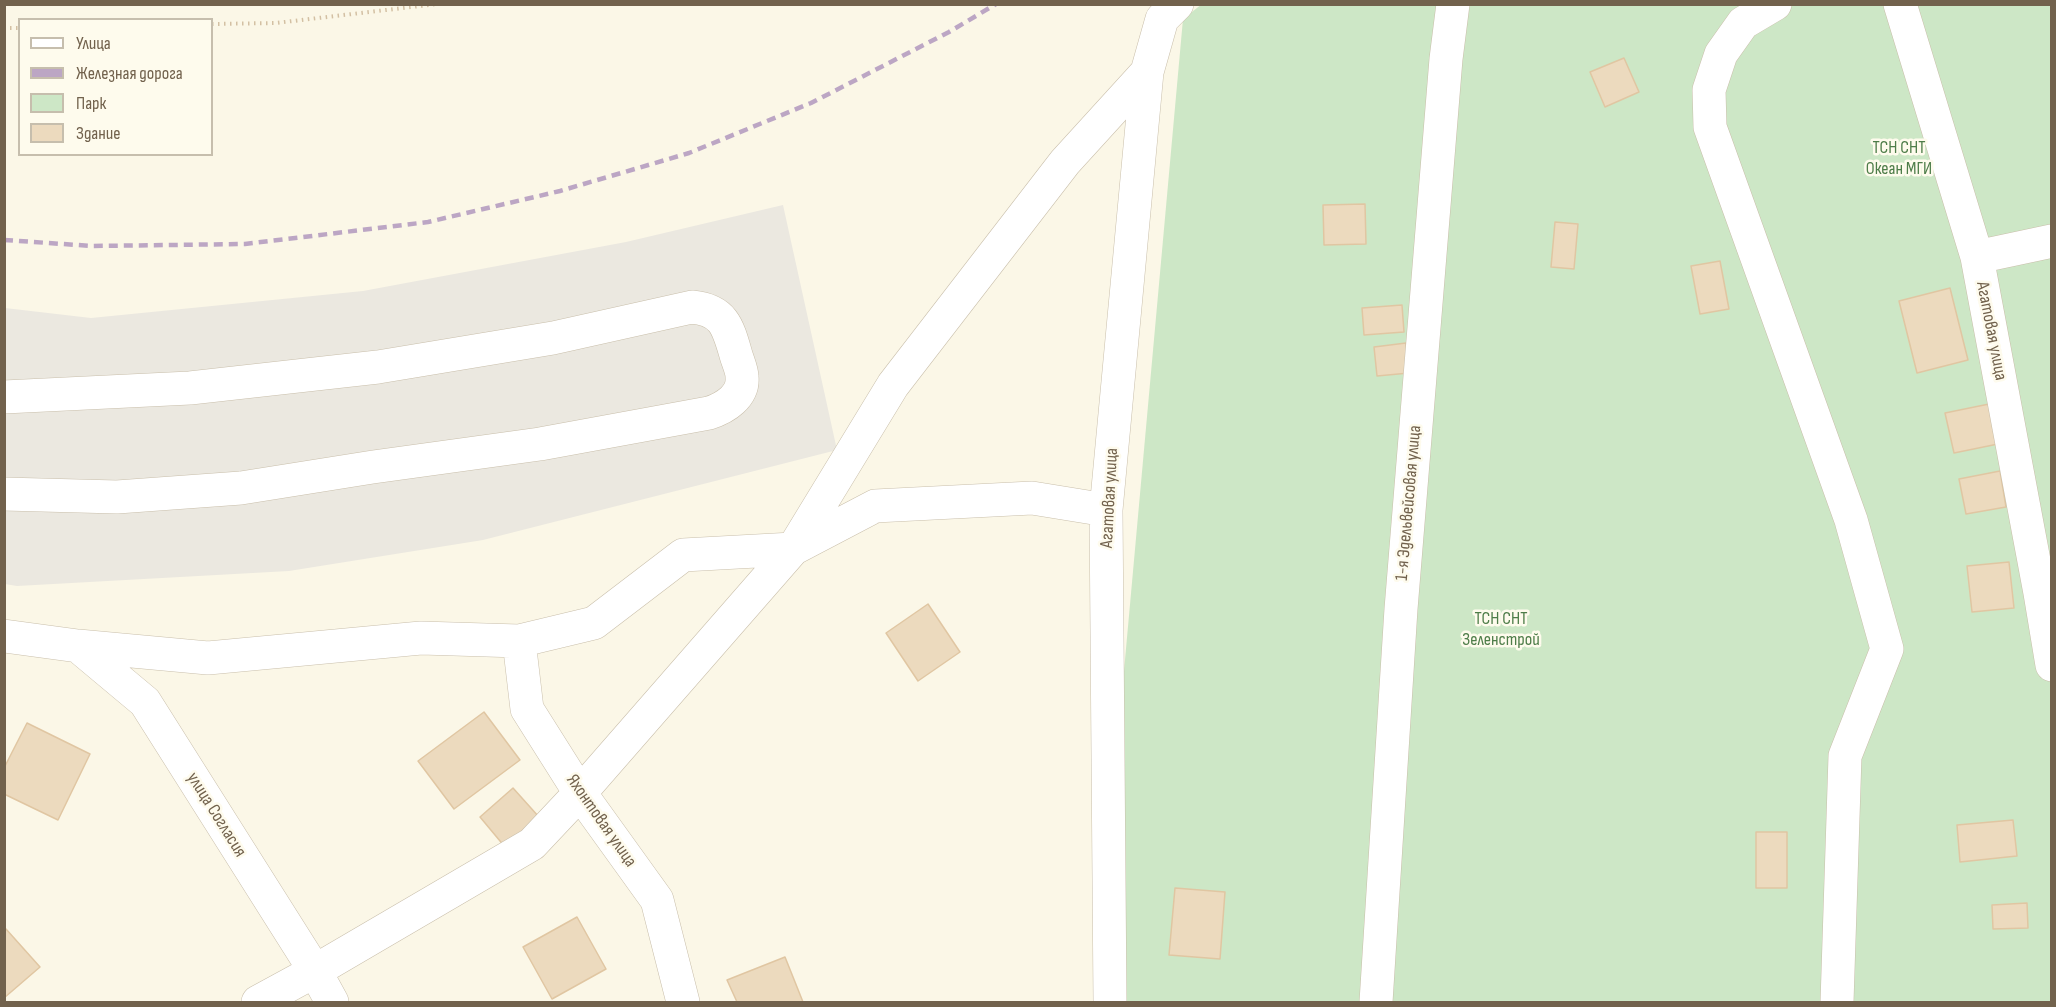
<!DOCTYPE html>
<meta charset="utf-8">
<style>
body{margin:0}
#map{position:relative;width:2056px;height:1007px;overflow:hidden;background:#fbf7e7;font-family:"Sofia Sans Condensed",sans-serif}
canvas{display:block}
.frame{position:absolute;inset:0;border:6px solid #72624d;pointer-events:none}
.legend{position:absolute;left:18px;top:18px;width:195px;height:138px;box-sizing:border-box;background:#fefbed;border:2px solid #c6bead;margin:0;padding:8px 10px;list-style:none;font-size:18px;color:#72624d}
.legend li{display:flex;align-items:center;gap:12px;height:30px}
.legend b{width:30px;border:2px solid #c6bead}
</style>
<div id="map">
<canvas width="2056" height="1007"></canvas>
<div class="frame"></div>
<ul class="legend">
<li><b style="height:8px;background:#fff"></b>Улица</li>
<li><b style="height:8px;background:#bca6c4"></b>Железная дорога</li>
<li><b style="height:16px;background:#cde7c6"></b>Парк</li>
<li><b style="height:16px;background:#ecdabe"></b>Здание</li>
</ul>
</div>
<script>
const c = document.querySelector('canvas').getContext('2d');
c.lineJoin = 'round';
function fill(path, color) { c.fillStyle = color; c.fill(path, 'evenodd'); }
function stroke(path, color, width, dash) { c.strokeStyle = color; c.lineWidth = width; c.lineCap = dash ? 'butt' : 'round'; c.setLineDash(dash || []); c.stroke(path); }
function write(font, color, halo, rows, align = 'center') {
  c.font = font + ' "Sofia Sans Condensed",sans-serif'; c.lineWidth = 5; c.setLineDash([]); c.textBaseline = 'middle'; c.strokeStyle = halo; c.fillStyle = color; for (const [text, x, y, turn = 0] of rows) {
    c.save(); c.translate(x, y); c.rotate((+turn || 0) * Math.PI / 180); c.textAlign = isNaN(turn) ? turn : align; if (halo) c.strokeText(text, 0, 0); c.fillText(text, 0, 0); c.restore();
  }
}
const industrial = new Path2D(`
 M 783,205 L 837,450 L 483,540 L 289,571 L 17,586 L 5,584 L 5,308 L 91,318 L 363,291 L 626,242 Z`);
const green = new Path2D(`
 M 1202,4 L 2051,5 L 2051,1002 L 1094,1002 L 1183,19 Z`);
const building = new Path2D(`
 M 1624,58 L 1639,92 L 1605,107 L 1590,72 Z
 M 1365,204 L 1366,244 L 1324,245 L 1323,205 Z
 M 1555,222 L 1578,224 L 1574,269 L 1551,267 Z
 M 1720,261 L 1729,309 L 1700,314 L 1691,266 Z
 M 1950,288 L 1968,360 L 1917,373 L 1899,301 Z
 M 1402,305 L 1404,332 L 1364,335 L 1362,308 Z
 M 1406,343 L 1409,373 L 1377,376 L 1374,347 Z
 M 1989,404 L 1998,444 L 1954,453 L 1945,413 Z
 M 2000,471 L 2006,507 L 1966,514 L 1959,479 Z
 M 2009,562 L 2014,608 L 1972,612 L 1967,566 Z
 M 928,604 L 960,652 L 918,681 L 886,633 Z
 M 484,712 L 520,760 L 454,809 L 418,761 Z
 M 27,723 L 90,754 L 58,820 L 4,794 L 4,768 Z
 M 513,788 L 539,817 L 505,847 L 480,817 Z
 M 2013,820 L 2017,856 L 1960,862 L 1957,825 Z
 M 1756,832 L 1787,832 L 1787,888 L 1756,888 Z
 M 1175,888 L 1225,892 L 1220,959 L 1169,955 Z
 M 2027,903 L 2028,928 L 1993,929 L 1992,905 Z
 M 577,917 L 606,969 L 552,999 L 523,947 Z
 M 6,929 L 40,967 L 4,998 L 4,930 Z
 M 785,957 L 803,1002 L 737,1002 L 727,980 Z`);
const path = new Path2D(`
 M 212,24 L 276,23 L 437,4
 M 4,28 L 20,28`);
const minor = new Path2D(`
 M 1775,4 L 1743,23 L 1721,54 L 1709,90 L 1710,127 L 1851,520 L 1887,649 L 1845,756 L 1837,1002
 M 1900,4 L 1977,257 L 2040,593 L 2052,665
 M 1977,257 L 2052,241
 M 4,397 L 190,388 L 378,367 L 553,338 L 692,307 C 724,310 728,327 736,355 C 738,362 742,370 742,377 C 744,396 725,408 709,413 L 540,444 L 373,467 L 241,488 L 117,497 L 4,494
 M 4,636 L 78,646 L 208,658 L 421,638 L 519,641 L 594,623 L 683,555 L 793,549 L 875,506 L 1032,498 L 1106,510
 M 519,641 L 527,709 L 580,793 L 657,900 L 683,1002
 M 78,646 L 145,702 L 315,971 L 332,1002
 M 258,1002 L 315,971 L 532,844 L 580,793 L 793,549 L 893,385 L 1065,162 L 1147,72
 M 1110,1002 L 1106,510 L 1147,72 L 1162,19 L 1177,4
 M 1376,1002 L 1401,609 L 1446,59 L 1453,4`);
const rail = new Path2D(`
 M 4,240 L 93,246 L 245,244 L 428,222 L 560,191 L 689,153 L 811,103 L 949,32 L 996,4`);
const parkNames = [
 ["ТСН СНТ",1899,148],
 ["Океан МГИ",1899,169],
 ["ТСН СНТ",1501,619],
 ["Зеленстрой",1501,640]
];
const streetNames = [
 ["Агатовая улица",1991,331,79],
 ["Агатовая улица",1110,498,-87],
 ["1-я Эдельвейсовая улица",1409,503,-85],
 ["улица Согласия",216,815,58],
 ["Яхонтовая улица",601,821,55]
];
fill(industrial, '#ebe8e0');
fill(green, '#cde7c6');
fill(building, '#ecdabe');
stroke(building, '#e0c6a2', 1.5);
stroke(minor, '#c9bfab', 34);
stroke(path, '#d3c0a3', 4, [1.5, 4.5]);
stroke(minor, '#fff', 33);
stroke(rail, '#bca6c4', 4.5, [9, 6]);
write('18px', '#4e7d49', '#fefbed', parkNames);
write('18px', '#72624d', '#fefbed', streetNames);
</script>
